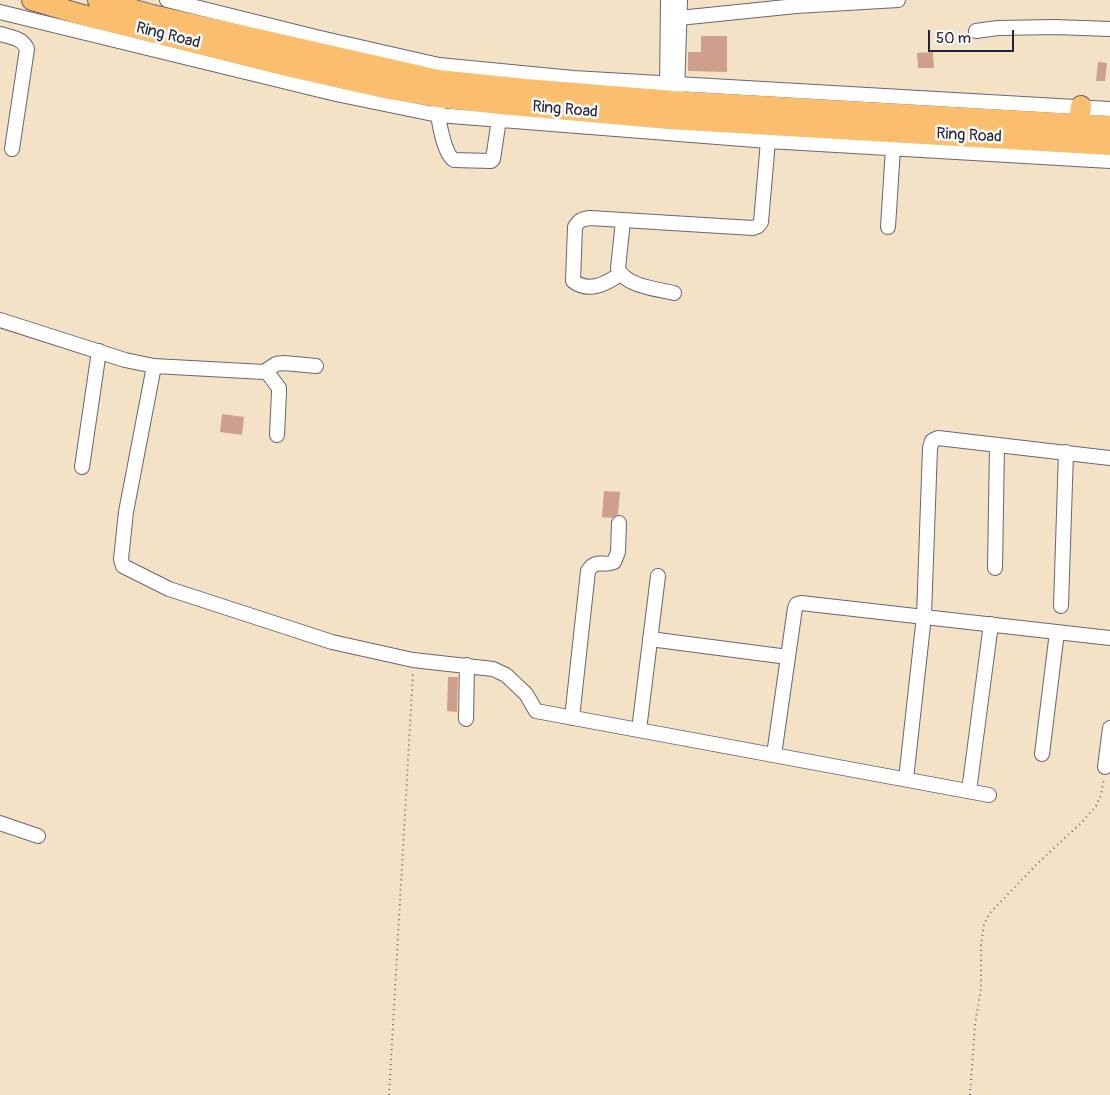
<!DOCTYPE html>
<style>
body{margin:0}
#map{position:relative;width:1110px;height:1095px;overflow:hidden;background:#f3e2c6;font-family:Pangolin,sans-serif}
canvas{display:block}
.scale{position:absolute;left:928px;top:30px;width:86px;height:22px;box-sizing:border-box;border:2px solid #22223b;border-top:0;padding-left:6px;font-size:15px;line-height:18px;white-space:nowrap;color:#22223b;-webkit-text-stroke:4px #fdfcf7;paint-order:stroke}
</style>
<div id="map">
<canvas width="1110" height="1095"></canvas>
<div class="scale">50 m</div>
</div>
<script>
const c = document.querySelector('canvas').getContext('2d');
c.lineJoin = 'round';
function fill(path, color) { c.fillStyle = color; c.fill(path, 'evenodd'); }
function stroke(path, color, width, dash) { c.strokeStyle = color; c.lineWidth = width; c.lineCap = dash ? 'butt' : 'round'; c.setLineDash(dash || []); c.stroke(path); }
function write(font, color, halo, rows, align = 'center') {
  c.font = font + ' Pangolin,sans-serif'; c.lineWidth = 5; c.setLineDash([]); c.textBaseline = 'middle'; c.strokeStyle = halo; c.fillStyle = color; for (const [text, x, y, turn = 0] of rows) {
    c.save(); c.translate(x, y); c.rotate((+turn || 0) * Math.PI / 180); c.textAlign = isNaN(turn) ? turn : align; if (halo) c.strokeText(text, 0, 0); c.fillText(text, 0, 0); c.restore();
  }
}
const building = new Path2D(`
 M 701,36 L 727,36 L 727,72 L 688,71 L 688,52 L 701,52 Z
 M 933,52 L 934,68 L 918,68 L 917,53 Z
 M 1098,62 L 1107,63 L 1105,81 L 1096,81 Z
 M 222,414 L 244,417 L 242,435 L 220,432 Z
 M 604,491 L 620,492 L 618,514 L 612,518 L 602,517 Z
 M 448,677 L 458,677 L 457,712 L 447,711 Z`);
const path = new Path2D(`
 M 389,1095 L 413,673
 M 970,1095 L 975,1024 L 981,989 L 981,945 L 984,925 L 989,914 L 1036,865 L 1083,821 L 1096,806 L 1101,795 L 1104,778`);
const minor = new Path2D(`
 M 167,0 L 320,38 L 439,65 L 573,78 L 1110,109
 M 0,12 L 336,94 L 438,115 L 768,141 L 1110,161
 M 668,18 L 679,18 L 796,6 L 898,0
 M 976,31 L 998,28 L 1055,27 L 1110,29
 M 0,34 C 10,37 23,38 27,49 L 12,149
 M 667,92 L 668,0
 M 677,92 L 680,0
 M 438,108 C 438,120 444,154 454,160 L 491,161 L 493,159 L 500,113
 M 623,221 L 618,268 C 624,286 657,289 674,293
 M 888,227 L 893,148
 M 620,274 C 606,284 589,293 573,281 L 575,227 C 579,220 582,219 590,218 L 753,228 L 758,226 L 761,222 L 768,141
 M 0,320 L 125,360 L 154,366 L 264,372 L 276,364 L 284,363 L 316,366
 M 154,366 L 126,512 L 121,559 L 123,566 L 169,589 L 332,642 L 413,660 L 493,669 L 506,675 L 526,694 L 536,711 L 989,795
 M 267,372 L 279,388 L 279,392 L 277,435
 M 82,467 L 99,351
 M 995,568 L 997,445
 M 1061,606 L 1066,452
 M 650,639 L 788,657
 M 572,718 L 588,571 C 596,558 603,567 614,562 L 618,552 L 619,523
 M 466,719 L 467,665
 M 639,730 L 658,576
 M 1042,754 L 1057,632
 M 774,755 L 795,608 L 797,604 L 801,603 L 1110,638
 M 1105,767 L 1110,728
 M 906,779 L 924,616 L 930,448 L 932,441 L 938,438 L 1110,458
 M 969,791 L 991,624
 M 0,823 L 38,836`);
const highway = new Path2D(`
 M 32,0 L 79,14 L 291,67 L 389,89 L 437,97 L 500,104 L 669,119 L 1110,145
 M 98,0 L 152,15 L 438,80 L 525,89 L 673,101 L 1110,126
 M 1079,124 L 1081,106`);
const streetNames = [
 ["Ring Road",168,36,14],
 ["Ring Road",565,110,5],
 ["Ring Road",969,136,3]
];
fill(building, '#cea08c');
stroke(minor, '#6b656c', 16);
stroke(highway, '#6b656c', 22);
stroke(path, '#6b656c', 2, [1, 4]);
stroke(minor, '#fff', 14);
stroke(highway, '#fbbd6e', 20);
write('16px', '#22223b', '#fdfcf7', streetNames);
</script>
